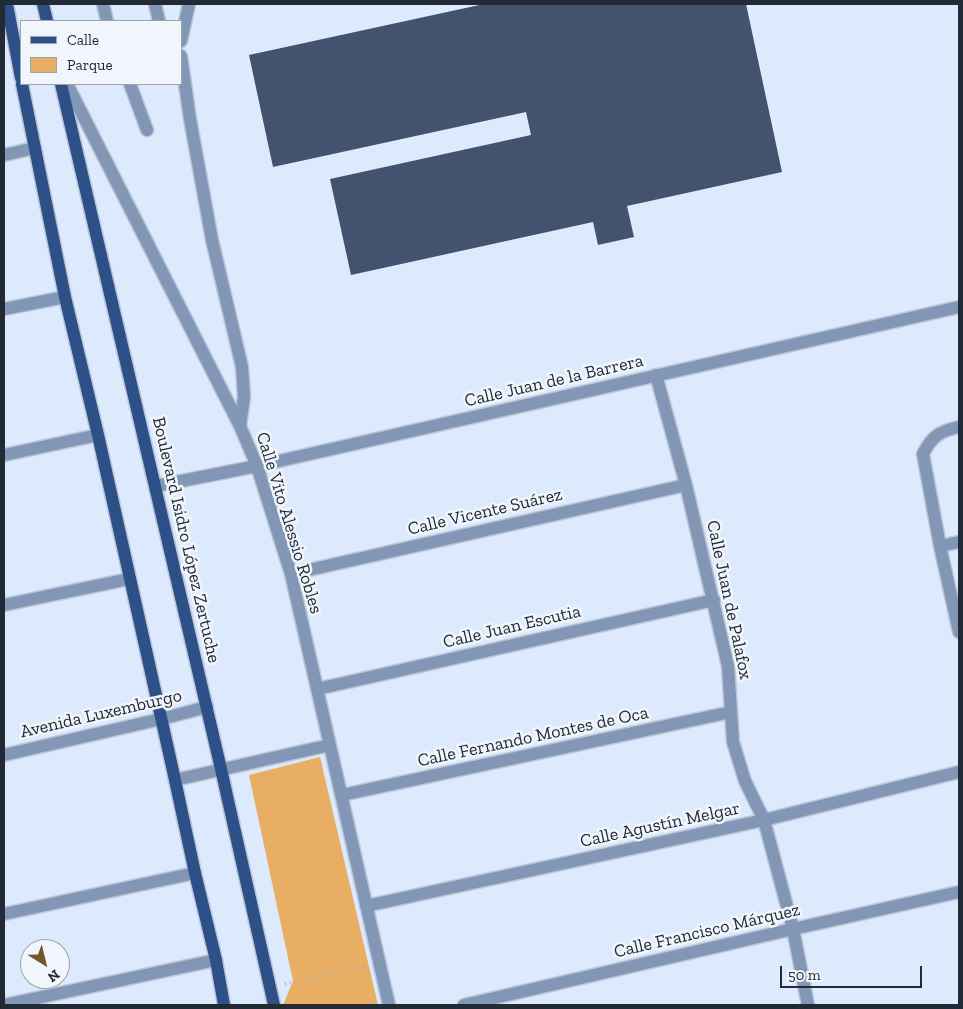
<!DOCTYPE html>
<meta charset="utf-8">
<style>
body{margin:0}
#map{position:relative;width:963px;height:1009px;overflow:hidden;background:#dde9fc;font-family:"Zilla Slab",serif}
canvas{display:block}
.frame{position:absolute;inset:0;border:5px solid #222a35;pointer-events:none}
.legend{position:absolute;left:20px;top:20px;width:162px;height:65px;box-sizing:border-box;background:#f1f6fc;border:1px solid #9ea4ac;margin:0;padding:6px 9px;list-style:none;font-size:15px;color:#222a35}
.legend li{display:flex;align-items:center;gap:10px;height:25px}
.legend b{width:25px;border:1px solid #9ea4ac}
.north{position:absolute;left:20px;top:939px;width:50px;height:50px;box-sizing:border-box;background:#f1f6fc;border:1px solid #9ea4ac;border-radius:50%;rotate:144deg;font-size:14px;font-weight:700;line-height:20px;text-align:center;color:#222a35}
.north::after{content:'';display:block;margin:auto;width:18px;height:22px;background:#75552b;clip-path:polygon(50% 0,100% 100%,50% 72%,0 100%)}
.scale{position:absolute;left:780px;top:966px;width:142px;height:22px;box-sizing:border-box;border:2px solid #222a35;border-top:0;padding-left:6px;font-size:15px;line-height:18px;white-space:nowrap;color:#222a35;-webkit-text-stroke:4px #f1f6fc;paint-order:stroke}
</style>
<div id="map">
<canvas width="963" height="1009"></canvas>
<div class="frame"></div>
<ul class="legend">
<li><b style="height:6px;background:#2e5088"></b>Calle</li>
<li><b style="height:14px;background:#e8ae63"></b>Parque</li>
</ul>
<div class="north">N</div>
<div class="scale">50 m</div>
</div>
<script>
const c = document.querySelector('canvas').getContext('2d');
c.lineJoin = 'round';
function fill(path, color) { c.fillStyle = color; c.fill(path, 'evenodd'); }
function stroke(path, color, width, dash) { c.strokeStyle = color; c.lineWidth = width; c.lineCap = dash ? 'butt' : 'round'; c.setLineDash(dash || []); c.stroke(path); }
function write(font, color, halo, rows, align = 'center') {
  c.font = font + ' "Zilla Slab",serif'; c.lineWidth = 5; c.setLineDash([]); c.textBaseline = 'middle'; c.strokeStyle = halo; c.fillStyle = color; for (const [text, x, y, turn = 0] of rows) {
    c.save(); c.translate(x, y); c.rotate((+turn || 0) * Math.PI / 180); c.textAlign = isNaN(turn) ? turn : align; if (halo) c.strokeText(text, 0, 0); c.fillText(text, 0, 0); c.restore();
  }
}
const green = new Path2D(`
 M 320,757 L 378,1005 L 283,1005 L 293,981 L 249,775 Z`);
const building = new Path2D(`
 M 484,4 L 746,4 L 782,172 L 627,206 L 634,237 L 598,245 L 593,222 L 351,275 L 330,179 L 531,135 L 526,112 L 273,167 L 249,55 Z`);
const path = new Path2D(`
 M 285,984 L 364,966`);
const minor = new Path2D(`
 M 103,4 L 107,21
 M 155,4 L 159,21
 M 181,41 L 189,4
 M 181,56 L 190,119 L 212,240 L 242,367 L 244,397 L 240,426
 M 67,84 L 240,426 L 257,466 L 291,574 L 389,1005
 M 130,84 L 147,130
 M 4,155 L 35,148
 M 4,309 L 65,297
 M 656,375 L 686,485 L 728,666 L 733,742 L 745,781 L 764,820 L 793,929 L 808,1005
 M 959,427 C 940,431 932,436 923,454 L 940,546 L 959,632
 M 4,455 L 98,435
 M 156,486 L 257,466 L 959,307
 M 940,546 L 959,542
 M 291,574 L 686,485
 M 4,605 L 129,579
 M 317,689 L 714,600
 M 4,755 L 161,719 L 207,707
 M 175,780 L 330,745
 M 342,795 L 731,712
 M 366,906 L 764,820 L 959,772
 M 4,914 L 195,873
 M 4,1005 L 216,960
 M 464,1005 L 793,929 L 959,892`);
const major = new Path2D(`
 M 7,4 L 21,78
 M 43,4 L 47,21
 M 22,84 L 65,297 L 98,435 L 175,780 L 195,873 L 216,960 L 224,1005
 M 61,84 L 221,769 L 274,1005`);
const streetNames = [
 ["Calle Juan de la Barrera",554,381,-13],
 ["Calle Vicente Suárez",485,512,-13],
 ["Calle Vito Alessio Robles",289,523,73],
 ["Boulevard Isidro López Zertuche",186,540,77],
 ["Calle Juan de Palafox",729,600,78],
 ["Calle Juan Escutia",512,627,-13],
 ["Avenida Luxemburgo",101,714,-13],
 ["Calle Fernando Montes de Oca",533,737,-12],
 ["Calle Agustín Melgar",660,825,-12],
 ["Calle Francisco Márquez",707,931,-13]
];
fill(green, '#e8ae63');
fill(building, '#43536d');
stroke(minor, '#bbc7d8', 15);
stroke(major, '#bbc7d8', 15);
stroke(path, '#a4afbf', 3, [1, 4]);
stroke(minor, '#8296b6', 12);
stroke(major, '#2e5088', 12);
write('18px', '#222a35', '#f1f6fc', streetNames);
</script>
